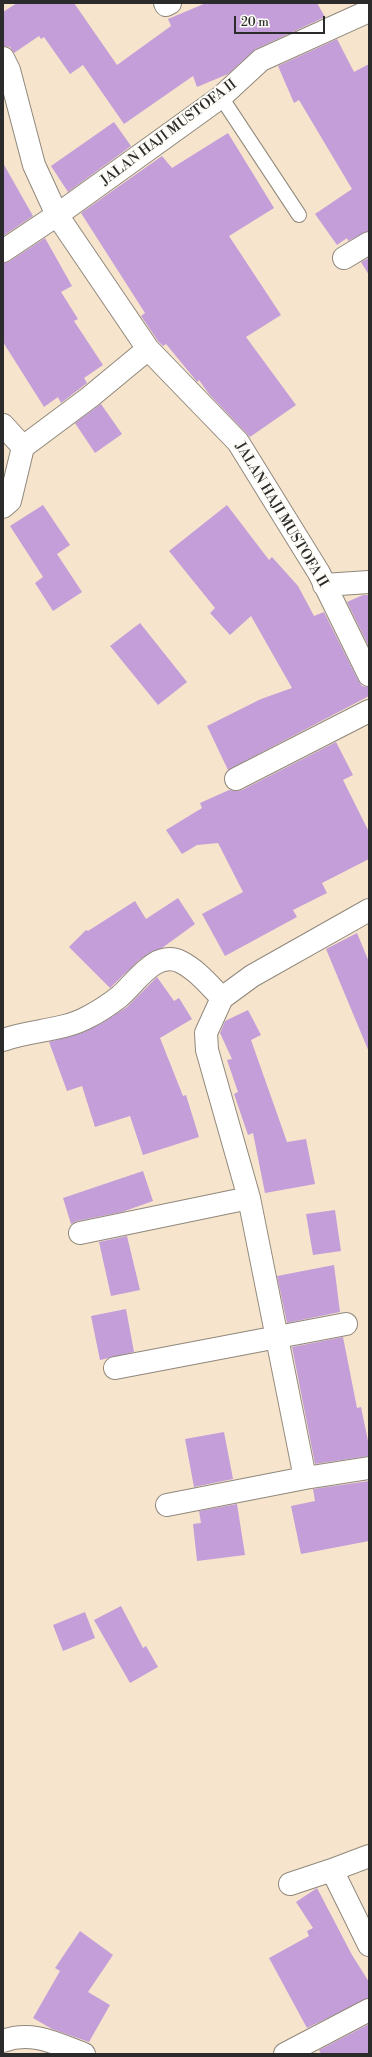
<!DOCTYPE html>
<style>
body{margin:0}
#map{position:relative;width:372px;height:2057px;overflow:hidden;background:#f6e4cc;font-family:"Libre Bodoni",serif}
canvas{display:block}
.frame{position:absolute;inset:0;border:4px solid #2b2b2b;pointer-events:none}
.scale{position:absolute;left:234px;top:16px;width:91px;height:18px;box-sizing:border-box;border:2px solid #2b2b2b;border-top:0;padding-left:5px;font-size:12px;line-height:14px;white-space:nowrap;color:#2b2b2b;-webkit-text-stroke:3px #fdfcf7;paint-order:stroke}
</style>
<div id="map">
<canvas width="372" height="2057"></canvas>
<div class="frame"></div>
<div class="scale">20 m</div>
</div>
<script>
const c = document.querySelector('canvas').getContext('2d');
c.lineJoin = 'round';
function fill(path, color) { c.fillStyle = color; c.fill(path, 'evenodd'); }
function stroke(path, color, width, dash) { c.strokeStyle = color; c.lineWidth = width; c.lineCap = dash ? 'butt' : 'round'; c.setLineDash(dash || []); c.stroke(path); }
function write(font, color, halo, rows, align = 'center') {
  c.font = font + ' "Libre Bodoni",serif'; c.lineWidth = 4; c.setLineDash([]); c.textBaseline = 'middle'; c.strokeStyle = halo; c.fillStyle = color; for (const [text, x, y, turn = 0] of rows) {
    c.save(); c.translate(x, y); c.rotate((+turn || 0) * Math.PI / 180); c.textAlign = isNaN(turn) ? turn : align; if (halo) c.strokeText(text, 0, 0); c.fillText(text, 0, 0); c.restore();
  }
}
const building = new Path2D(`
 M 17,3 L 74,3 L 117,65 L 171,26 L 168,19 L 206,3 L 317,3 L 325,17 L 256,49 L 228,74 L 197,87 L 193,76 L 124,124 L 83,65 L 70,74 L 44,37 L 41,39 L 39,36 L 14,53 L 10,47 L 3,46 L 3,12 Z
 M 337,39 L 354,72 L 369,64 L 369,231 L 348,241 L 347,238 L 337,245 L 315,214 L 352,189 L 299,100 L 294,103 L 278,66 Z
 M 114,122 L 131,146 L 68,192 L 51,166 Z
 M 228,133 L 274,208 L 229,236 L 281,315 L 246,337 L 296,405 L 250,437 L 209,394 L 199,380 L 197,382 L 194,378 L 166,344 L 163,346 L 158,341 L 141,316 L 145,313 L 81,213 L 162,156 L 172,168 Z
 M 3,163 L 33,216 L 3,236 Z
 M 45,238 L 72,286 L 61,292 L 78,319 L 74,321 L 103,365 L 84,378 L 87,383 L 61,403 L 58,397 L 44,407 L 3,342 L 3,263 L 10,261 Z
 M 369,258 L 369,275 L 361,262 Z
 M 101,404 L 122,434 L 95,453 L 75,423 Z
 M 43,505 L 70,545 L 57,554 L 82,592 L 53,611 L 35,583 L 43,577 L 10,526 Z
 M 227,505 L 269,560 L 272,557 L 298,586 L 314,616 L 324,612 L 358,680 L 362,686 L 369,687 L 369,696 L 228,770 L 207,726 L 261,699 L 292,688 L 251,616 L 230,635 L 210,613 L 215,608 L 169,551 Z
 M 363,595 L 369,595 L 369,647 L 347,602 Z
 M 140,623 L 187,682 L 158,705 L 110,646 Z
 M 336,742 L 353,775 L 343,780 L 369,832 L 369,859 L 322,883 L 327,893 L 293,910 L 297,917 L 225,956 L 202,914 L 243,892 L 218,843 L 197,845 L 182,854 L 166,830 L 202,808 L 200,803 L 229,790 L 236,791 L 242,790 Z
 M 178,898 L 195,924 L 162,948 L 149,953 L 139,960 L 110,988 L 69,947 L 86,930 L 88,931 L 135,901 L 146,919 Z
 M 357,933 L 369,962 L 369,1052 L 326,949 Z
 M 157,977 L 174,1001 L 179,998 L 192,1019 L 160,1038 L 183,1096 L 186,1095 L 199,1137 L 143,1155 L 130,1116 L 95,1127 L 82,1086 L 67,1091 L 49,1042 L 82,1033 L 102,1023 L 127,1007 Z
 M 248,1010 L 261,1035 L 251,1040 L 287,1142 L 306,1139 L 315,1184 L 265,1193 L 253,1133 L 248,1135 L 234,1094 L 238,1092 L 227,1060 L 232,1059 L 220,1033 L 225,1021 Z
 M 143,1171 L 153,1201 L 122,1212 L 77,1221 L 71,1224 L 63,1198 Z
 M 335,1210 L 341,1251 L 313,1255 L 306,1214 Z
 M 127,1236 L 140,1290 L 111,1296 L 99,1242 Z
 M 334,1265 L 340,1312 L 287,1323 L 277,1276 Z
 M 126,1309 L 134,1352 L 100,1360 L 91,1316 Z
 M 343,1337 L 357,1408 L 361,1407 L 369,1446 L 369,1456 L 315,1464 L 292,1347 Z
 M 224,1432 L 233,1479 L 194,1487 L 185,1439 Z
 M 369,1481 L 369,1541 L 301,1554 L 291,1506 L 315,1501 L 313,1489 Z
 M 237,1504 L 245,1555 L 197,1561 L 193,1524 L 201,1523 L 199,1511 Z
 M 121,1606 L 143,1648 L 146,1646 L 158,1667 L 130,1683 L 94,1620 Z
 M 85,1612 L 95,1638 L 63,1651 L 53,1625 Z
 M 317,1888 L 352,1955 L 369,1982 L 369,1998 L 307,2028 L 269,1958 L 309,1936 L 307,1931 L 313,1928 L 296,1902 Z
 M 80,1931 L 113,1955 L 88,1992 L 110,2005 L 89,2042 L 52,2029 L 33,2018 L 60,1971 L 55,1968 Z
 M 369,2024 L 369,2054 L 321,2054 L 319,2050 Z`);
const lane = new Path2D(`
 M 221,97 L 299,215`);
const street = new Path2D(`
 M 165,3 L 166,5 L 170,3
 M 3,58 L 9,70 L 34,165 L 57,215 L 148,349 L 238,442 L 319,573 L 369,675
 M 3,251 L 57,215 L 221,97 L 261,60 L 369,11
 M 344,258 L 369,243
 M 3,425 L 23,447
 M 3,507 L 10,501 L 23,447 L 90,397 L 148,349
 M 324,585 L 369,582
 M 236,779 L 369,711
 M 3,1040 C 30,1030 63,1031 88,1017 C 98,1012 110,1004 119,997 C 135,984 155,949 181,962 C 197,970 209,985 222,998
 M 80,1233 L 249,1198
 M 115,1368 L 346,1324
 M 305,1478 L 249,1198 L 207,1050 L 206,1033 L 222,998 L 252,976 L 369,910
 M 167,1505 L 305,1478 L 369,1468
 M 332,1870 L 369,1856
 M 290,1884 L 332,1870 L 369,1945
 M 3,2041 C 32,2030 57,2044 84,2054
 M 285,2054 L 369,2010`);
const streetNames = [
 ["JALAN HAJI MUSTOFA II",169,133,-37],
 ["JALAN HAJI MUSTOFA II",281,515,59]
];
fill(building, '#c49ed9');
stroke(lane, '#90887c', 16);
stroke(street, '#90887c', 24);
stroke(lane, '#fff', 14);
stroke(street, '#fff', 22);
write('14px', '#2b2b2b', '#fdfcf7', streetNames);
</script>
